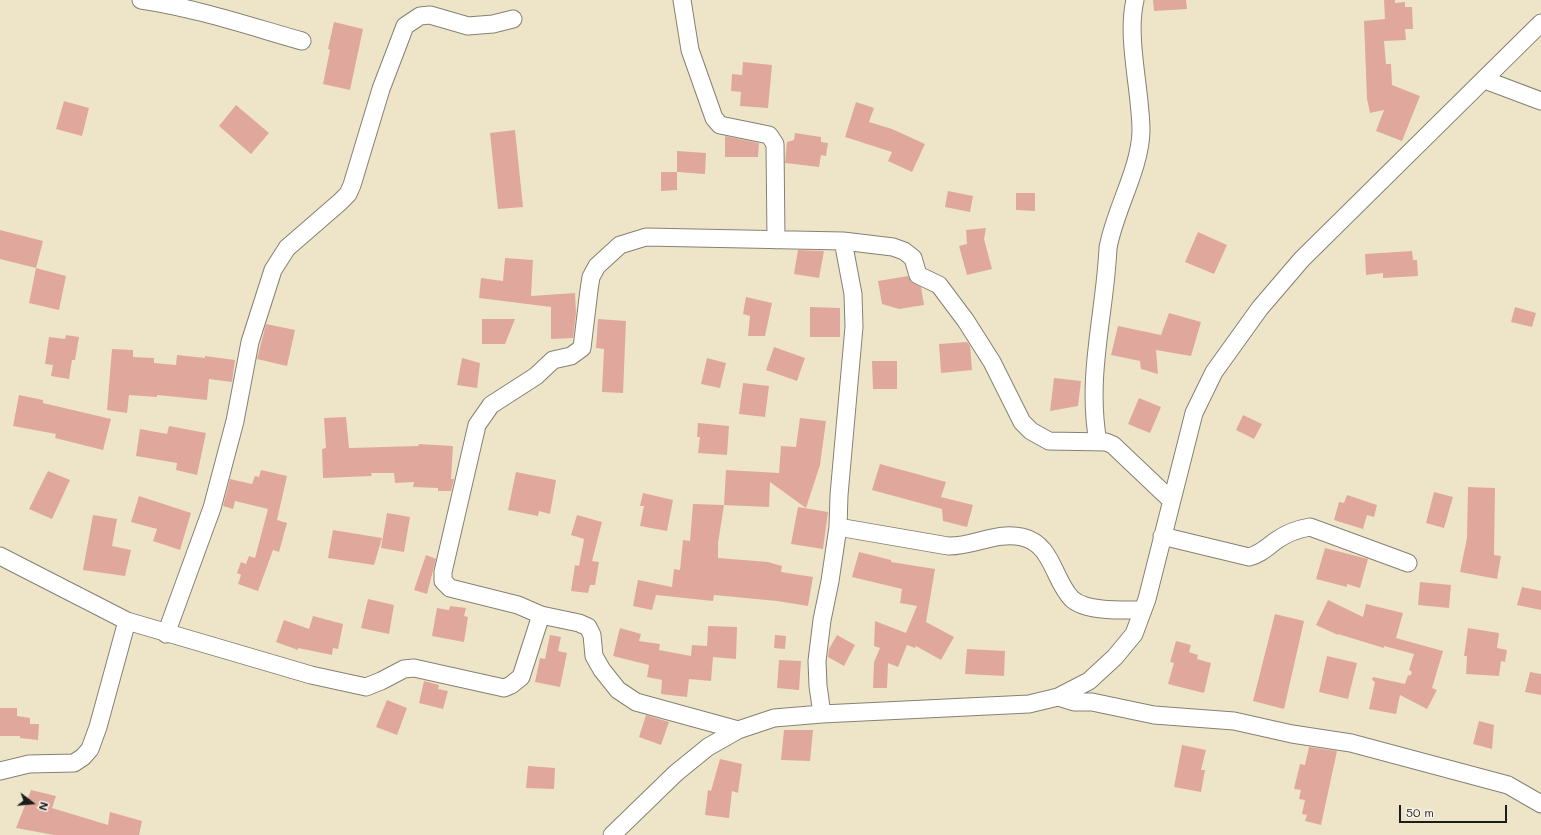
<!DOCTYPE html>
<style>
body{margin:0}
#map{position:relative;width:1541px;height:835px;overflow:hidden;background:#eee5c9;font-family:Mali,sans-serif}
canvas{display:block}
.north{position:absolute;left:12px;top:783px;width:40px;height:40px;-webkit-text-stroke:3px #f7f3e8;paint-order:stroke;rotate:106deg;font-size:11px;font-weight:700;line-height:16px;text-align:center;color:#1c1c1c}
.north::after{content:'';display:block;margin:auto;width:14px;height:18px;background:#1c1c1c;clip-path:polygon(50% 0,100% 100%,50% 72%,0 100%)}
.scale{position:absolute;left:1399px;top:805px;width:108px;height:18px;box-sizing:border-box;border:2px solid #1c1c1c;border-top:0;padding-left:5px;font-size:12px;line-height:14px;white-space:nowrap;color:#1c1c1c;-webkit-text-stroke:3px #f7f3e8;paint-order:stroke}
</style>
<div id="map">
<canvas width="1541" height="835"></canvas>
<div class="north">N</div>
<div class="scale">50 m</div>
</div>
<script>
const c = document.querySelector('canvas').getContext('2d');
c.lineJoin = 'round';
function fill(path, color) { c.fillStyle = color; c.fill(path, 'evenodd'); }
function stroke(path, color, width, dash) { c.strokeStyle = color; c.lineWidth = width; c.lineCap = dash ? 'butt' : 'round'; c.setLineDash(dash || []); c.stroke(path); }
const building = new Path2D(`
 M 1153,0 L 1186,0 L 1187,9 L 1154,11 Z
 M 1384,0 L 1395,0 L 1395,3 L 1405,2 L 1405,7 L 1412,7 L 1413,29 L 1405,29 L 1406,40 L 1384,41 L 1386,64 L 1391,64 L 1392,85 L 1420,96 L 1402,141 L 1376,131 L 1384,110 L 1370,113 L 1367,99 L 1364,21 L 1385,19 Z
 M 334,22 L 363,29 L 350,90 L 323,84 L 330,50 L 328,49 Z
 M 743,62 L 772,65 L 768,108 L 740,106 L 741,92 L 731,91 L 732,74 L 742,75 Z
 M 64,101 L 89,108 L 82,136 L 56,129 Z
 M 856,102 L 874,108 L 869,122 L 892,129 L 925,144 L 912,172 L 888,161 L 892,152 L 845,137 Z
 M 236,105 L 269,133 L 251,154 L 219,126 Z
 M 515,130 L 523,207 L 498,209 L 490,133 Z
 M 795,133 L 821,137 L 821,142 L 828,143 L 826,156 L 821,155 L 819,167 L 785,163 L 787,142 L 794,140 Z
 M 725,136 L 759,143 L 758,157 L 725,157 Z
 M 677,151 L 706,153 L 705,174 L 677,172 Z
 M 661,172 L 677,172 L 677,190 L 661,191 Z
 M 948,191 L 973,196 L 970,212 L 945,207 Z
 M 1016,193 L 1035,193 L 1035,211 L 1016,210 Z
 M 986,228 L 984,239 L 992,269 L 967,275 L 959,246 L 967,244 L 966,230 Z
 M 0,230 L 43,241 L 36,268 L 0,259 Z
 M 1198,232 L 1227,245 L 1214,274 L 1185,262 Z
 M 798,250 L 824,251 L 819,278 L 794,274 Z
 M 1412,251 L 1413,260 L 1417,260 L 1418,276 L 1383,278 L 1383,273 L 1366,275 L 1365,254 Z
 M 505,258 L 533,260 L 531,296 L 575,293 L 576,313 L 573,338 L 551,339 L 551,307 L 479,298 L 481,278 L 503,281 Z
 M 36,268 L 66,276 L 59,310 L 29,303 Z
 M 908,276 L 911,282 L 921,287 L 924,305 L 899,309 L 882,304 L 878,281 Z
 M 746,297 L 772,303 L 765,336 L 748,336 L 750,316 L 743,314 Z
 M 810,307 L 840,308 L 840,337 L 810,337 Z
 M 1515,307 L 1536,313 L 1532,327 L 1511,322 Z
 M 1169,313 L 1201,322 L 1191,356 L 1156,350 L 1158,374 L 1141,369 L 1140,361 L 1111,355 L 1118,326 L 1161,335 Z
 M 482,319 L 515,319 L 505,344 L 482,344 Z
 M 598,319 L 626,321 L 623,393 L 602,392 L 604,349 L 596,348 Z
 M 266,324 L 295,330 L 287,366 L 257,359 Z
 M 66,335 L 79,337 L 75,360 L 72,360 L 69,379 L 51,376 L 53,365 L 45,364 L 49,337 L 65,339 Z
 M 967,342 L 970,346 L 972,370 L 941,373 L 939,344 Z
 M 774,347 L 805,358 L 797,381 L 766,370 Z
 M 112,349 L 133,350 L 133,357 L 154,358 L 154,363 L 176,365 L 177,355 L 205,358 L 205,356 L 235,360 L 232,382 L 209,379 L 207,400 L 157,395 L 157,397 L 129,395 L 127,413 L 107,410 Z
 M 462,358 L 480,363 L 477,388 L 457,385 Z
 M 707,358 L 726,363 L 720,388 L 701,384 Z
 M 872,361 L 897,361 L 897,389 L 873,389 Z
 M 1054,378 L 1081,381 L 1078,406 L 1050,411 Z
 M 743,383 L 769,386 L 765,417 L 739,414 Z
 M 19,395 L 43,400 L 43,403 L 111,419 L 103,450 L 55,438 L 56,434 L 13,426 Z
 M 1139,398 L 1161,407 L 1150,433 L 1128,424 Z
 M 1243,415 L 1262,424 L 1254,439 L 1236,430 Z
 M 346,417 L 349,448 L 418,446 L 419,444 L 453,446 L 451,479 L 454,479 L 451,491 L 438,491 L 438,488 L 413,487 L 414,482 L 395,483 L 394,473 L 371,473 L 372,476 L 323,478 L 322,449 L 326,448 L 324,418 Z
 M 800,418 L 826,421 L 820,465 L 806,508 L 770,482 L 769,507 L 724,505 L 726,470 L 779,473 L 781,446 L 796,447 Z
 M 698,423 L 729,426 L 727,455 L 698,453 L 700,437 L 697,437 Z
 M 169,426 L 206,433 L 197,475 L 176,470 L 177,463 L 136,456 L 140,429 L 167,434 Z
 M 880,464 L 946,482 L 941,497 L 973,505 L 967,527 L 943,521 L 942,509 L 872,490 Z
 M 261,470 L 287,476 L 277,520 L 287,523 L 279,552 L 273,550 L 258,591 L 238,584 L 241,575 L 237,573 L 241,562 L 246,564 L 249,556 L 255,558 L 268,509 L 235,501 L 233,509 L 223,506 L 230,479 L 252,484 L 255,476 L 259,477 Z
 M 48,471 L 70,480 L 52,519 L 29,509 Z
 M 516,472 L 556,480 L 550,514 L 539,511 L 538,516 L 508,510 Z
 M 1468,487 L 1495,488 L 1494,555 L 1501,556 L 1497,579 L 1460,572 L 1467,538 Z
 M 1434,492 L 1453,497 L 1444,528 L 1426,523 Z
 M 643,493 L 673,500 L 667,531 L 640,526 L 644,506 L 640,506 Z
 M 1347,495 L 1377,505 L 1374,517 L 1367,515 L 1363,529 L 1334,520 L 1339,502 L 1344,503 Z
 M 139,496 L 191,513 L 180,550 L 153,541 L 157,529 L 131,522 Z
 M 693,504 L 724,505 L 718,543 L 718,558 L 768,562 L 782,566 L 781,572 L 813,577 L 808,606 L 777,601 L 714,595 L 713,601 L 656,595 L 652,610 L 633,606 L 638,580 L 672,587 L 674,569 L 680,570 L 683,540 L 690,541 Z
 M 798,507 L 828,512 L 823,549 L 791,544 Z
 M 387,513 L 410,517 L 404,552 L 381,548 Z
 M 93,515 L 117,519 L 112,546 L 131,550 L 125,576 L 83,570 Z
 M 577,515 L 602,522 L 592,561 L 599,562 L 595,585 L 590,585 L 588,593 L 571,591 L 575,565 L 579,566 L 584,539 L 571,535 Z
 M 333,530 L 382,538 L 374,565 L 328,558 Z
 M 1325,548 L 1368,559 L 1360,588 L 1347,584 L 1347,587 L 1316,579 Z
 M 859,552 L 891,560 L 891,562 L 935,569 L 926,622 L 954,637 L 941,660 L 916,646 L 915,648 L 907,645 L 898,667 L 888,663 L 887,688 L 873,688 L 874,662 L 880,648 L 874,646 L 875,621 L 906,633 L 917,606 L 900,603 L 902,589 L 852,577 Z
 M 426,555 L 436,559 L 427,594 L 414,590 Z
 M 1420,582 L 1451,585 L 1449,608 L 1418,605 Z
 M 1522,587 L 1541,591 L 1541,610 L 1517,605 Z
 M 368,599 L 394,605 L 389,634 L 361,628 Z
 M 1328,600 L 1363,617 L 1366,604 L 1403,613 L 1396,638 L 1443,651 L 1432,688 L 1437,690 L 1427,709 L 1400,695 L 1396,714 L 1369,709 L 1375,682 L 1372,680 L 1373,677 L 1405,684 L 1408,675 L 1410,676 L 1412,672 L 1409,670 L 1414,654 L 1384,646 L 1384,648 L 1338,634 L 1338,635 L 1316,625 Z
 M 450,606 L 466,608 L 464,616 L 468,617 L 464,642 L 432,636 L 437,608 L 449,610 Z
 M 1275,614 L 1304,621 L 1284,709 L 1253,701 Z
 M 313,616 L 343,624 L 338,649 L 333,648 L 332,655 L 298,648 L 298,650 L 276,642 L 284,620 L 309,629 Z
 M 708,626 L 737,627 L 736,659 L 713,657 L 711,681 L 689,679 L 687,697 L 661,694 L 662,680 L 647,677 L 649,665 L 613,656 L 620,628 L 641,634 L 639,641 L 660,644 L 659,650 L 691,656 L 692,645 L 707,646 Z
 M 1468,628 L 1499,633 L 1497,648 L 1507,650 L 1505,662 L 1501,661 L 1499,676 L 1466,674 L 1467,656 L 1464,656 Z
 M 550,635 L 561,637 L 558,651 L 567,653 L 560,687 L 535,682 L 540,658 L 545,659 Z
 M 775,635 L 786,636 L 785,649 L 774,648 Z
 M 837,635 L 855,645 L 844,666 L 828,657 L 829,649 Z
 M 1176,641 L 1191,645 L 1189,652 L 1198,655 L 1197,659 L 1211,663 L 1204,693 L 1168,684 L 1174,663 L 1170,662 Z
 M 967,649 L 1005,651 L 1004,676 L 965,674 Z
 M 1327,656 L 1357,663 L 1348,699 L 1319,692 Z
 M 779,660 L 801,661 L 799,690 L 777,688 Z
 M 1530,672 L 1541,674 L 1541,695 L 1525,692 Z
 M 424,681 L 439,685 L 438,689 L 448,691 L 443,709 L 419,703 Z
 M 387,700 L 407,708 L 397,735 L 376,727 Z
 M 0,708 L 17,708 L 17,716 L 30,718 L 30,724 L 39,724 L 38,740 L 20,738 L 20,736 L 0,736 Z
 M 646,715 L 669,722 L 661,745 L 639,737 Z
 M 1479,721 L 1494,725 L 1492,749 L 1473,744 Z
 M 784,730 L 813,730 L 810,761 L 781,760 Z
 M 1182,745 L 1206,750 L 1201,770 L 1205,770 L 1201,792 L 1174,787 Z
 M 1309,747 L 1337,751 L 1321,825 L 1305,821 L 1307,815 L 1302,814 L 1305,800 L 1299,799 L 1301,790 L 1294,789 L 1300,764 L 1305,765 Z
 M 720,759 L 742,764 L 738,793 L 732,791 L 729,818 L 705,815 L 708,790 L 711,791 Z
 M 528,766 L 555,768 L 554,789 L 526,788 Z
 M 31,790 L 56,796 L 52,808 L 108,825 L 110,812 L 142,821 L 139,835 L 54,835 L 16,828 Z`);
const minor = new Path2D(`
 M 141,0 C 196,8 249,26 302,41
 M 682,0 L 690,50 L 714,118 L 720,125 L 769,135 L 775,144 L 776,240
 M 1485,80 L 1541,101
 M 1098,442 C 1086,376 1105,314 1108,248 C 1115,209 1140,170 1141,131 C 1141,91 1126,38 1135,0
 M 838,527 L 948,546 C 973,547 996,531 1022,537 C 1053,544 1053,580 1072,599 C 1086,612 1125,610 1143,610
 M 1162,536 L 1249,557 C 1261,554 1267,547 1277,540 C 1287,533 1298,529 1310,527 L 1408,563
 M 0,556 L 127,621 L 311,675 L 366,687 L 381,681 L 404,669 L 414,668 L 504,688 L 511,685 L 521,677 L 541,615
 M 166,634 L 212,508 L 235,421 L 250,342 L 273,270 L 287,248 L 340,202 L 348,194 L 352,185 L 381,89 L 405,26 L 420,16 L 430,15 L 468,26 L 493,24 L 513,19
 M 1058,697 L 1074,702 L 1092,702 L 1154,715 L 1234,721 L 1292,734 L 1351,743 L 1508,785 L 1541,804
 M 822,714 L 818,686 L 817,661 L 822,620 L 830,581 L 838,527 L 839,495 L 854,327 L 853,294 L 843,241
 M 738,730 L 636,702 L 618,690 L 602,670 L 594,656 L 592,635 L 588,627 L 579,623 L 541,615 L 518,605 L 450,588 L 443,581 L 443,572 L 477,425 L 491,405 L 536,376 L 553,360 L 571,356 L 582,348 L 589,290 L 591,277 L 597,266 L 620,245 L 646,237 L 843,241 L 893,247 L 904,251 L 913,258 L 918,275 L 939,285 L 966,321 L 992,362 L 1022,422 L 1031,431 L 1049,441 L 1106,442 L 1113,445 L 1171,500
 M 0,771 L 29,764 L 74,763 L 83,757 L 90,749 L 98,727 L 127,621
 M 612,835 L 676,773 L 708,747 L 738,730 L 774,718 L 822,714 L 1029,704 L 1058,697 L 1089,681 L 1115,657 L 1134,634 L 1147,599 L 1194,413 L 1214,372 L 1260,308 L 1302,259 L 1541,23`);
fill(building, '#e0a89c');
stroke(minor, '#858072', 19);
stroke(minor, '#fff', 17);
</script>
